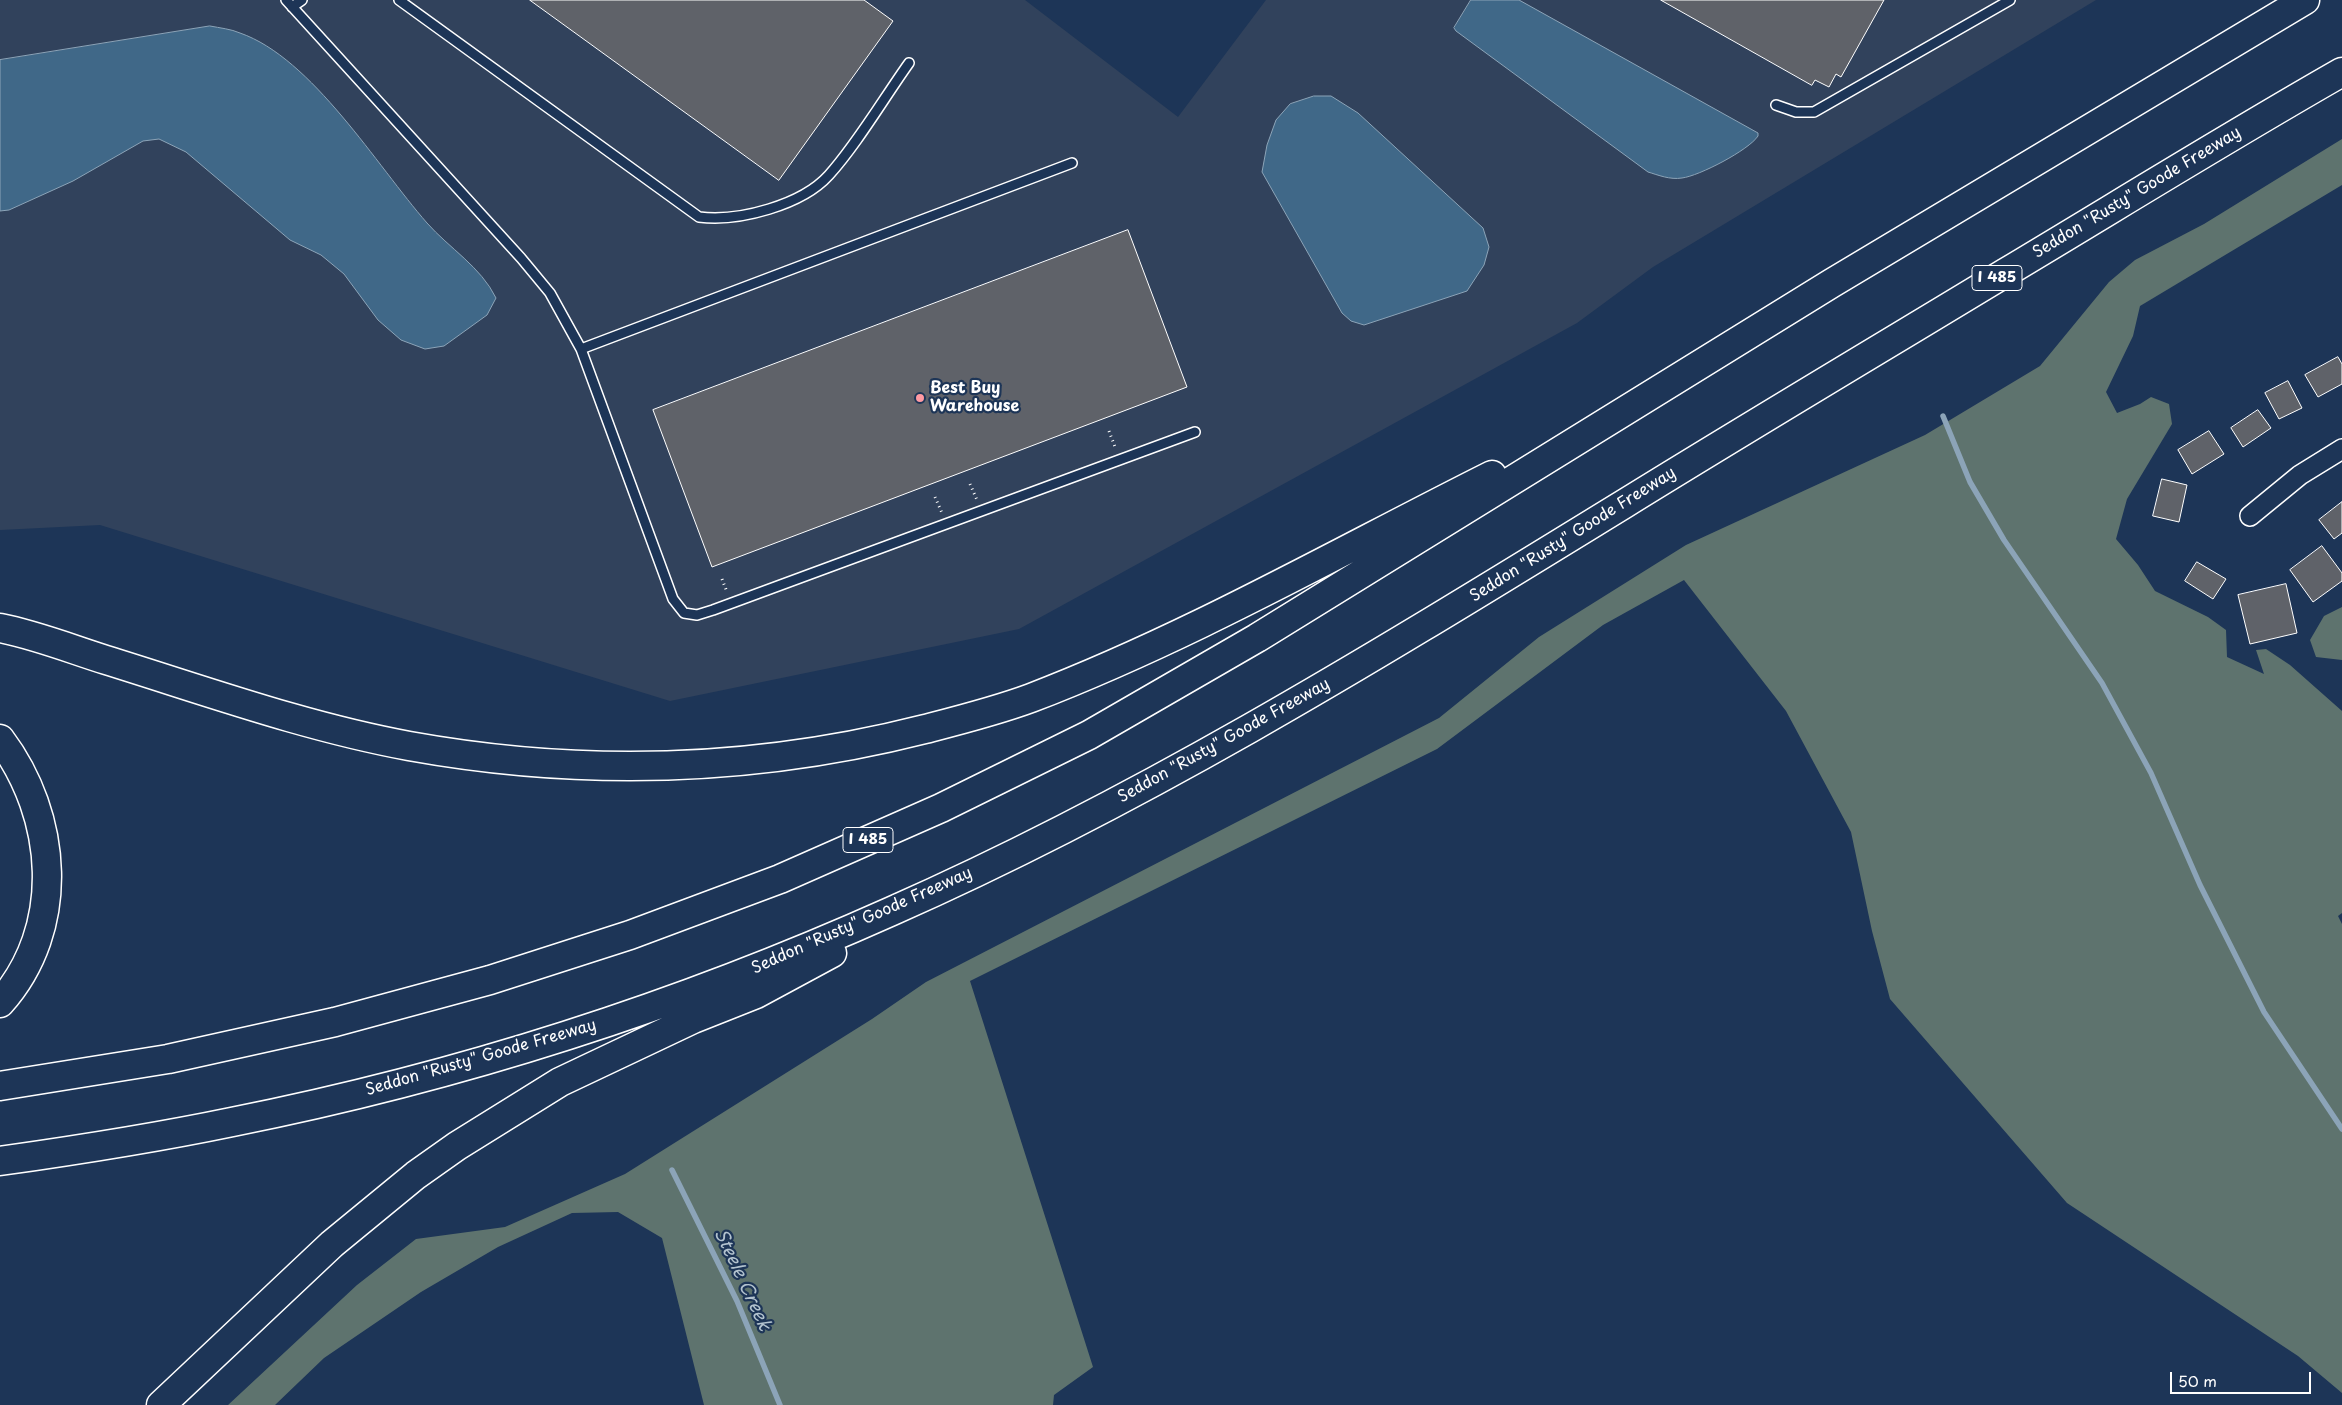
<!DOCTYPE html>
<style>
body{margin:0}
#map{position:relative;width:2342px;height:1405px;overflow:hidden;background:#1d3557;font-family:"Playpen Sans",sans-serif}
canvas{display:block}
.scale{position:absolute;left:2170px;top:1372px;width:141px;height:22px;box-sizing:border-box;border:2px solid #fff;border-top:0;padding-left:6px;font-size:15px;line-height:18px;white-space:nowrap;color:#fff;-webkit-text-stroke:4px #1d3557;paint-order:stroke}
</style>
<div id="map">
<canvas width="2342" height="1405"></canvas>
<div class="scale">50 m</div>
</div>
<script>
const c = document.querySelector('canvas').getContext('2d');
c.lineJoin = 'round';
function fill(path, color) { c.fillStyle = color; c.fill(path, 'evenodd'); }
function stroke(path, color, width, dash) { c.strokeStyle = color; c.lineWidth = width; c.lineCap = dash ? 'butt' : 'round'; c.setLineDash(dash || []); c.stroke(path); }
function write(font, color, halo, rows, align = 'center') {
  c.font = font + ' "Playpen Sans",sans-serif'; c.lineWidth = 4.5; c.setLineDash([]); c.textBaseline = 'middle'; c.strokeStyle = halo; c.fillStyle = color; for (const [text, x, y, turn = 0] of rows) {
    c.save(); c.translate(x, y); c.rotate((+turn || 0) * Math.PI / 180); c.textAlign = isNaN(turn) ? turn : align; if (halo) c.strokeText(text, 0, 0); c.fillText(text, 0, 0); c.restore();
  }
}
const built = new Path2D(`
 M 0,0 L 1025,0 L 1178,117 L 1266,0 L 2096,0 L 1653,267 L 1577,323 L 1019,629 L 670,701 L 100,525 L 0,530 Z`);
const green = new Path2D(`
 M 2342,139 L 2342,185 L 2140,306 L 2133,336 L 2106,392 L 2117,413 L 2140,404 L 2151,397 L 2169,404 L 2172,424 L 2127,499 L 2116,539 L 2138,565 L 2155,591 L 2208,617 L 2226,630 L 2227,657 L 2264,674 L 2256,650 L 2266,649 L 2290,665 L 2342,711 L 2342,913 L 2338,916 L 2342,924 L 2342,1393 L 2298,1356 L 2067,1203 L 1890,999 L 1872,931 L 1851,832 L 1786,711 L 1684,580 L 1603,625 L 1437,749 L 970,981 L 1093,1367 L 1054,1395 L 1053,1405 L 704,1405 L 662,1238 L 618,1212 L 572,1213 L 498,1247 L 421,1292 L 324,1358 L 275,1405 L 228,1405 L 357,1285 L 416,1239 L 505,1227 L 625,1174 L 872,1019 L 926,982 L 1439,718 L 1539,637 L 1686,545 L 1925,435 L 2040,366 L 2109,282 L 2135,260 L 2204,224 Z
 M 2342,607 L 2342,660 L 2316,657 L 2310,640 L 2324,616 Z`);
const water = new Path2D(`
 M 1471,0 L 1519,0 L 1758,133 L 1758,136 C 1749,150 1699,176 1682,178 C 1670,180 1658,175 1648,172 L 1456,31 L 1454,28 Z
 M 210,26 C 220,28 231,29 240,33 C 312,58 377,166 427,223 C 449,248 481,267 496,298 L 487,315 L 444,346 L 425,349 L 401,340 L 378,320 L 344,274 L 321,255 L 290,240 L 186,152 L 159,139 L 143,141 L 73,181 L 9,210 L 0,211 L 0,60 Z
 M 1314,96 L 1331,96 L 1358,113 L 1483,228 L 1489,247 L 1484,265 L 1467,291 L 1364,325 L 1351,321 L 1342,313 L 1262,172 L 1267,145 L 1276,120 L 1290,104 Z`);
const stream = new Path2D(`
 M 1943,416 L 1970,482 L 2004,540 L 2102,683 L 2151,773 L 2200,885 L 2264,1012 L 2342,1129
 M 672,1170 L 737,1301 L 780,1405`);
const building = new Path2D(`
 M 530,0 L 864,0 L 893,21 L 779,180 Z
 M 1661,0 L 1884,0 L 1841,77 L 1836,74 L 1829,87 L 1815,80 L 1812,85 Z
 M 1128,230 L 1187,387 L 712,567 L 653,410 Z
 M 2338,357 L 2342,364 L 2342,384 L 2318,397 L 2305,375 Z
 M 2288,381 L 2302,408 L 2279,419 L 2265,393 Z
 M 2258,410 L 2271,428 L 2243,447 L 2231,428 Z
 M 2209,431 L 2224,454 L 2192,474 L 2178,450 Z
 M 2162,479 L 2187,485 L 2179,522 L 2153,516 Z
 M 2342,502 L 2342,533 L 2334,539 L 2319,520 Z
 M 2322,546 L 2342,573 L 2342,581 L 2313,602 L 2290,570 Z
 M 2197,562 L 2226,579 L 2213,599 L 2185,581 Z
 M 2286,584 L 2297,633 L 2250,644 L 2238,595 Z`);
const path = new Path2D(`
 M 1109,431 L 1115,447
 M 970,484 L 977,500
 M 935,497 L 942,513
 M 722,579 L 727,592`);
const service = new Path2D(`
 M 286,0 L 521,258 L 550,293 L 581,349 L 673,599 L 684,613 L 697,615 L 713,610 L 1195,432
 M 399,0 L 699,217 C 739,222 802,205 829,175 C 857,144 884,98 909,63
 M 292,7 L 302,0
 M 1776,105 L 1796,112 L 1814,112 L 2010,0
 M 581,349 L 1072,163`);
const minor = new Path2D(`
 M 2250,516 L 2300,475 L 2342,449`);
const motorway = new Path2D(`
 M 0,628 C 36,635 71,649 106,660 C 206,691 306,727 409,746 C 581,777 756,772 925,729 C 960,720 996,711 1031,698 C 1190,637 1340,551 1492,475
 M 0,739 C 58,816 67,928 0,1003
 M 0,1086 L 168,1059 L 335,1022 L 490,980 L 630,935 L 780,879 L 941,808 L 1089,735 L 1257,638 L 1832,283 L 2305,0
 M 0,1161 C 78,1150 155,1138 232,1122 C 458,1077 682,1005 892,911 C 1148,798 1386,650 1624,504 C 1750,426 1878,350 2005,273 C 2117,206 2228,137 2342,72
 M 161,1405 L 332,1244 L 416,1175 L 457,1146 L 560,1082 L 693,1019 L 756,994 L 832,953`);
const markers = [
 [920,398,5,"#ff9aa2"]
];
const shields = [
 [1997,278,50],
 [868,840,50]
];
const shieldNames = [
 ["I 485",1997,278],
 ["I 485",868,840]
];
const streetNames = [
 ["Seddon \"Rusty\" Goode Freeway",2137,193,-31],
 ["Seddon \"Rusty\" Goode Freeway",1573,535,-32],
 ["Seddon \"Rusty\" Goode Freeway",1224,741,-29],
 ["Seddon \"Rusty\" Goode Freeway",862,921,-24],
 ["Seddon \"Rusty\" Goode Freeway",481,1058,-16]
];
const poiNames = [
 ["Best Buy",930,389],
 ["Warehouse",930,407]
];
const waterNames = [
 ["Steele Creek",742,1280,65]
];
fill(built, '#31425c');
fill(green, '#5e736e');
fill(water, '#406888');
stroke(water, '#8ca4b8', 1);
stroke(stream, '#8ca4b8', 5.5);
fill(building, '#5f6269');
stroke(building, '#fff', 1);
stroke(service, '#fff', 12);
stroke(minor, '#fff', 22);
stroke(motorway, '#fff', 31);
stroke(path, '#fff', 3, [1, 4]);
stroke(service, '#1d3557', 9);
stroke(minor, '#1d3557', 19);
stroke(motorway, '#1d3557', 28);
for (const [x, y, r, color] of markers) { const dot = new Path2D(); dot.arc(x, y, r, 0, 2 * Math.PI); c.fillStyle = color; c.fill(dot); stroke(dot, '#1d3557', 2); }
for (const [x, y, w] of shields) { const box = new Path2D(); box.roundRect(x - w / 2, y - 12.5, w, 25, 4); c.fillStyle = '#1d3557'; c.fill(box); stroke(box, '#fff', 1); }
write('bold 15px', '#fff', null, shieldNames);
write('16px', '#fff', '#1d3557', streetNames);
write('bold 16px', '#fff', '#1d3557', poiNames, 'left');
write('italic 18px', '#b3c3cf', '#1d3557', waterNames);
</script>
